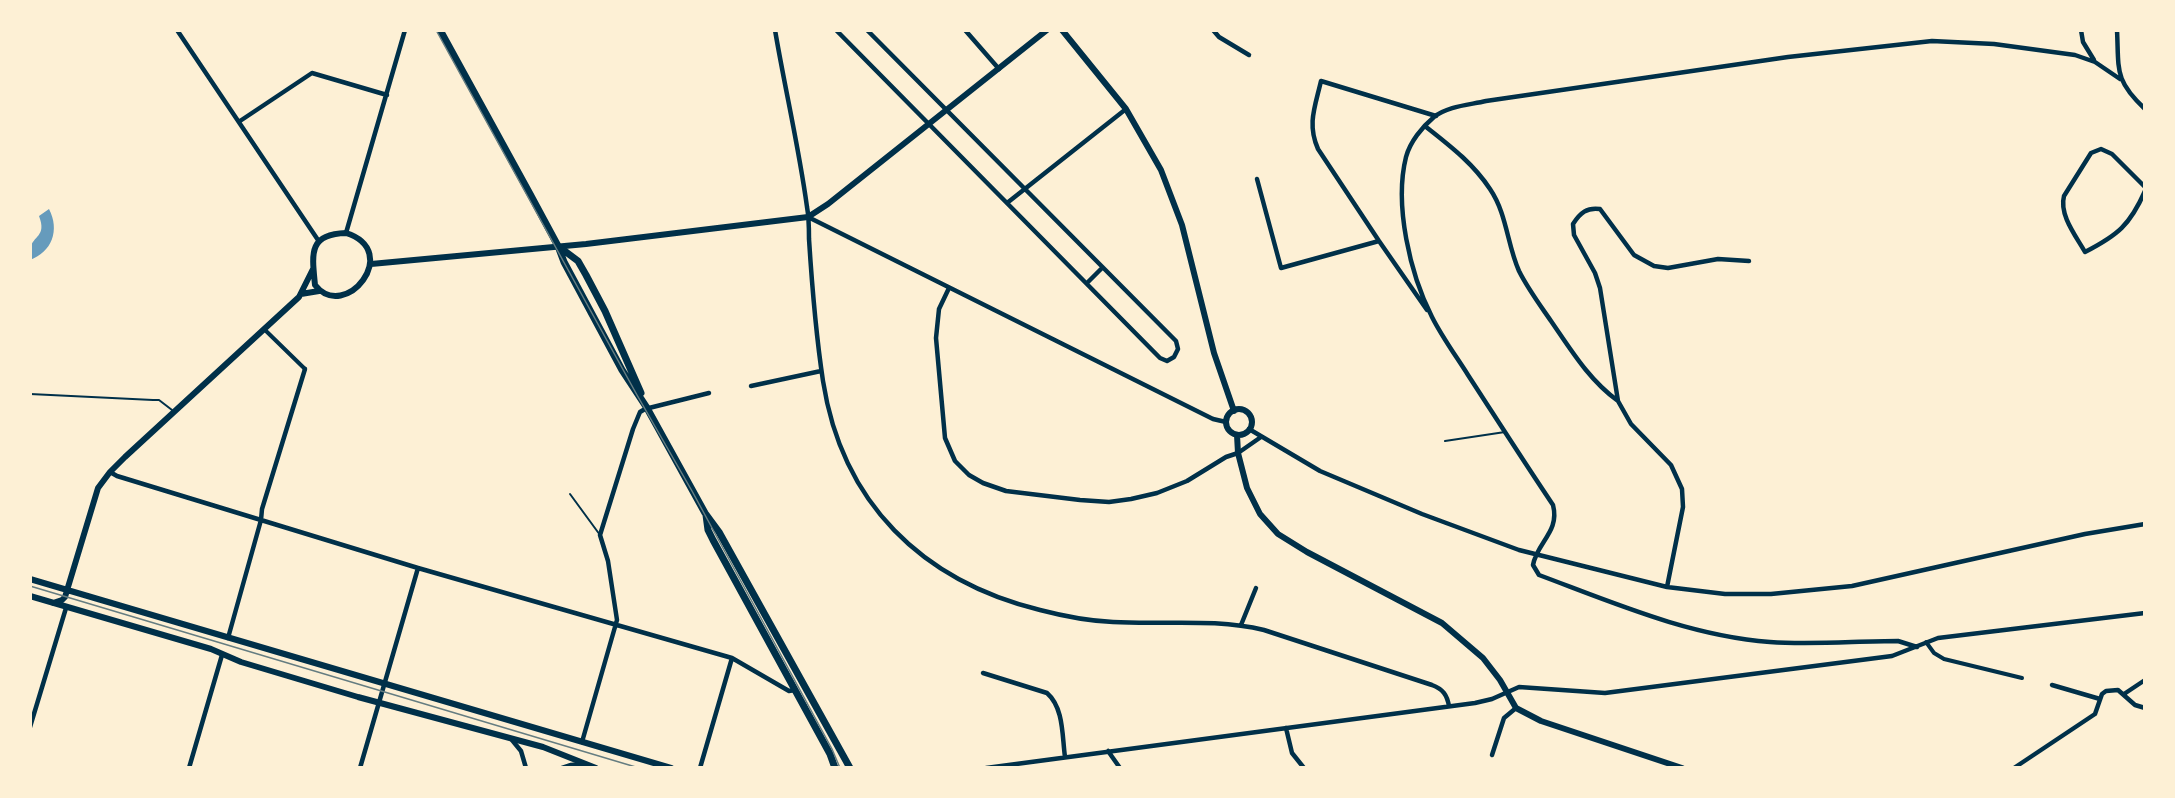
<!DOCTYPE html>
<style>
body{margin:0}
#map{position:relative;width:2175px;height:798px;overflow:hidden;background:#fdf0d5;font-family:"Varela Round",sans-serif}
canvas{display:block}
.frame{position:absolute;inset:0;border:32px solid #fdf0d5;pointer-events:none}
</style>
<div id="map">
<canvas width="2175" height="798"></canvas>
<div class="frame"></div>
</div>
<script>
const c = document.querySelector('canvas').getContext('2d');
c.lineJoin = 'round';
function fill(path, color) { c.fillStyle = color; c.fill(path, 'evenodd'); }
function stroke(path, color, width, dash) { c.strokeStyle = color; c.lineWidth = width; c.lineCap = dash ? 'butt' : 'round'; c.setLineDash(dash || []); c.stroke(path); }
const water = new Path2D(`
 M 49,209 C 60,230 52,252 30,260 C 30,256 29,252 30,249 C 33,235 47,237 39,216 Z`);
const service = new Path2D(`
 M 30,394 L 153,400 L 159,400 L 172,410
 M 1445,441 L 1505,432
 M 570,494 L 600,535`);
const pedestrian = new Path2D(`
 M 265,330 L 305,369
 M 1926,642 L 1934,653 L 1944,659 L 2022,678`);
const minor = new Path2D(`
 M 177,30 L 318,240
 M 775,30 C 785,89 799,148 807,207 C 809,217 809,228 809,239 C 812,286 816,335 823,381 C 842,503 922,581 1040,610 C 1063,616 1088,621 1113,622 C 1164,625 1214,618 1264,630 L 1432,685 C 1443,689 1447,695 1449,706
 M 836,30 L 1160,358 L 1167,361 L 1174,357 L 1178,349 L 1176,341 L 867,30
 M 965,30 L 999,69
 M 1213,30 L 1219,37 L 1249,55
 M 2081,30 L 2083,42 L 2094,60
 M 2117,30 C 2119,70 2114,80 2145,109
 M 240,121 L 312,73 L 387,95
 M 1425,126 C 1449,145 1473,163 1490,189 C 1507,214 1507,244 1519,271 C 1528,289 1540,305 1551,321 C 1571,350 1589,380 1618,401
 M 1257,179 L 1281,268 L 1379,241
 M 2145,187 L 2112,154 L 2101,149 L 2091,153 L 2064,196 C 2059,215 2076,236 2085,252 C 2118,235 2130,225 2145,191
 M 1007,203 L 1126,109
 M 808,217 L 1213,419 L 1226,422
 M 346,233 L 405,30
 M 1087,283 L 1102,268
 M 949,288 L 939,309 L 936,338 L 945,438 L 955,461 L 969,475 L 983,483 L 1006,491 L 1080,500 L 1109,502 L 1131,499 L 1157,493 L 1187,481 L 1226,457 L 1238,453 L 1261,437
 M 1427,310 L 1379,241 L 1318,149 C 1307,124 1315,107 1321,81 L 1436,116
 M 751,386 L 821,371
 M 1249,429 L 1320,471 L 1422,514 L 1519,550 L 1667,587 L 1725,594 L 1771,594 L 1852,586 L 2085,534 L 2145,524
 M 110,472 L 117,476 L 418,568 L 732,658 L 789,691 L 795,690
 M 1667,587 L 1683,507 L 1682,489 L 1671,465 L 1631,424 L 1618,401 L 1600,288 L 1595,273 L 1574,235 L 1573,224 C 1580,213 1587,207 1600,209 L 1634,255 L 1654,266 L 1668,268 L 1718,259 L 1749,261
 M 1241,625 L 1256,588
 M 228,638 L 261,520 L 262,509 L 305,369
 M 1917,647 L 1898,641 C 1856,641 1812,645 1770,642 C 1690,636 1614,603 1539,575 L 1533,565 C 1537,542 1560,532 1553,505 C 1524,462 1496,418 1468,375 C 1456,356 1442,337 1432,317 C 1410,274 1394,205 1406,157 C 1410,142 1422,127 1434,117 C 1448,106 1469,105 1486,101 L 1788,57 L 1932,41 L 1994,44 L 2075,55 L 2095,62 L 2120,79
 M 983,673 L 1047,693 C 1064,708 1062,736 1065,757
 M 2052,685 L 2100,699
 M 2124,694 L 2145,680
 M 30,727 L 66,608
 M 1286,728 L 1292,753 L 1304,768
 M 512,740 L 521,751 L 526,768
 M 582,742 L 617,620 L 608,561 L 600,535 L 633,429 L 640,412 L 645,409 L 709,393
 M 1108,751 L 1120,768
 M 1492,755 L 1504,718 L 1516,708
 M 189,768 L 222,655
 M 360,768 L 418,568
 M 562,768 L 571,765 L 582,764
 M 700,768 L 732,658
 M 986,768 L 1475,703 L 1492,699 L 1519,687 L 1605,693 L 1892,656 L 1938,638 L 2145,613
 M 2014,768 L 2095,714 L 2102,694 L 2106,691 L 2118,690 L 2135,705 L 2145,708`);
const tertiary = new Path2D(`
 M 1062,30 L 1126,109 L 1161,170 L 1182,225 L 1214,353 L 1234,411
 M 346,233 C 403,251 345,323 315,285 C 312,254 308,234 346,233 Z
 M 371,264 L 586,244 L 808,217 L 828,204 L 1047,30
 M 301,294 L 319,291
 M1226 422a13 13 0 1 1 26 0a13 13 0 1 1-26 0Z
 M 1237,435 L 1238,453 L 1247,488 L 1260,514 L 1278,534 L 1307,552 L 1442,623 L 1483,658 L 1500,680 L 1516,708 L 1541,721 L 1682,768
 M 30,579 L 671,768
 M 30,596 L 211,649 L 241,662 L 358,697 L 543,747 L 596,768
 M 53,603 L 62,600 L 65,597 L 98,488 L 110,472 L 125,457 L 299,297 L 313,269`);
const secondary = new Path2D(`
 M 440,30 L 530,194 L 558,246 L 564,262 L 622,370 L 647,408 L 705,513 L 719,532 L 850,768
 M 558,246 L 578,261 L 586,275 L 605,311 L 641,393
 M 706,515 L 708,530 L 713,540 L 830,754 L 835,768`);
const tram = new Path2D(`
 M 436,30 L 637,395 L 692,491 L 832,749 L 840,768
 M 30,586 L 639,768`);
fill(water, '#669bbc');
stroke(service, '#003049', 2);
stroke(pedestrian, '#003049', 4);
stroke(minor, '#003049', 4.5);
stroke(tertiary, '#003049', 6);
stroke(secondary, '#003049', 7);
stroke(tram, '#657d81', 1.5);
</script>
